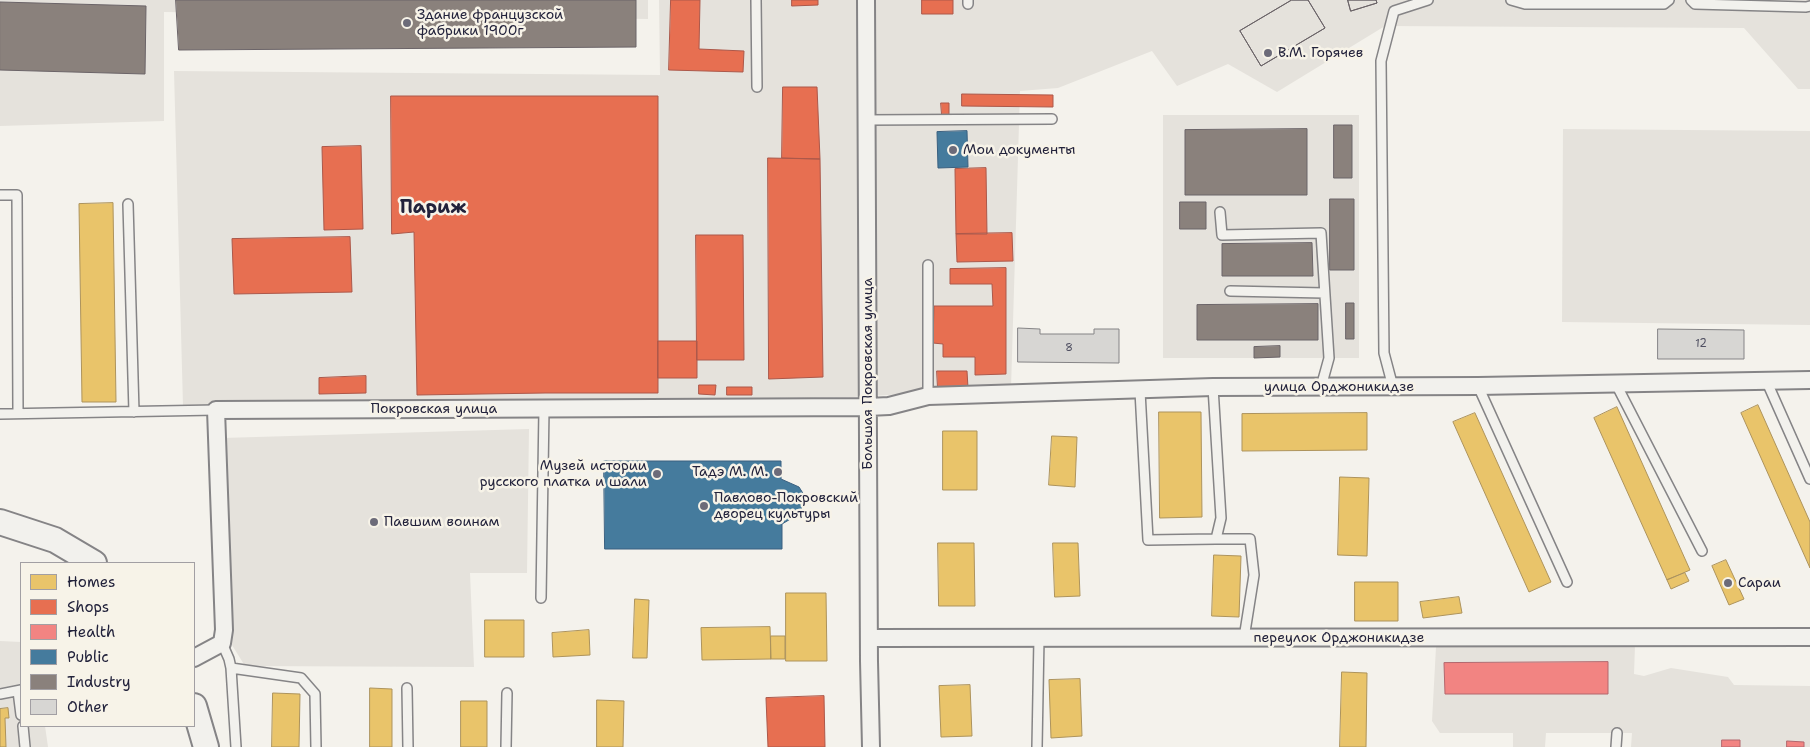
<!DOCTYPE html>
<meta charset="utf-8">
<style>
body{margin:0}
#map{position:relative;width:1810px;height:747px;overflow:hidden;background:#f4f2ec;font-family:"Shantell Sans",sans-serif}
canvas{display:block}
.legend{position:absolute;left:20px;top:562px;width:175px;height:165px;box-sizing:border-box;background:#f7f3e8;border:1px solid #a29fa3;margin:0;padding:6px 9px;list-style:none;font-size:15px;color:#22223b}
.legend li{display:flex;align-items:center;gap:10px;height:25px}
.legend b{width:25px;border:1px solid #a29fa3}
</style>
<div id="map">
<canvas width="1810" height="747"></canvas>
<ul class="legend">
<li><b style="height:14px;background:#e9c46a"></b>Homes</li>
<li><b style="height:14px;background:#e76f51"></b>Shops</li>
<li><b style="height:14px;background:#f28482"></b>Health</li>
<li><b style="height:14px;background:#457b9d"></b>Public</li>
<li><b style="height:14px;background:#8a817c"></b>Industry</li>
<li><b style="height:14px;background:#d7d6d3"></b>Other</li>
</ul>
</div>
<script>
const c = document.querySelector('canvas').getContext('2d');
c.lineJoin = 'round';
function fill(path, color) { c.fillStyle = color; c.fill(path, 'evenodd'); }
function stroke(path, color, width, dash) { c.strokeStyle = color; c.lineWidth = width; c.lineCap = dash ? 'butt' : 'round'; c.setLineDash(dash || []); c.stroke(path); }
function write(font, color, halo, rows, align = 'center') {
  c.font = font + ' "Shantell Sans",sans-serif'; c.lineWidth = 5; c.setLineDash([]); c.textBaseline = 'middle'; c.strokeStyle = halo; c.fillStyle = color; for (const [text, x, y, turn = 0] of rows) {
    c.save(); c.translate(x, y); c.rotate((+turn || 0) * Math.PI / 180); c.textAlign = isNaN(turn) ? turn : align; if (halo) c.strokeText(text, 0, 0); c.fillText(text, 0, 0); c.restore();
  }
}
const built = new Path2D(`
 M 0,0 L 648,0 L 648,19 L 164,12 L 164,121 L 0,126 Z
 M 659,0 L 1810,0 L 1810,89 L 1798,89 L 1744,28 L 1385,26 L 1277,92 L 1228,64 L 1177,86 L 1152,51 L 1058,88 L 1020,91 L 1011,388 L 853,397 L 183,406 L 174,71 L 660,75 Z
 M 1163,115 L 1359,115 L 1359,358 L 1163,358 Z
 M 1563,129 L 1810,131 L 1810,325 L 1562,322 Z
 M 529,429 L 527,573 L 470,573 L 474,667 L 245,666 L 227,637 L 222,438 Z
 M 0,641 L 21,642 L 21,726 L 45,726 L 48,747 L 0,747 Z
 M 1635,646 L 1634,674 L 1644,676 L 1671,668 L 1728,677 L 1734,685 L 1810,686 L 1810,747 L 1631,747 L 1632,733 L 1546,733 L 1545,747 L 1513,747 L 1513,733 L 1440,733 L 1432,721 L 1436,647 Z`);
const homes = new Path2D(`
 M 113,203 L 116,402 L 82,402 L 79,204 Z
 M 1758,405 L 1810,522 L 1810,568 L 1741,413 Z
 M 1617,407 L 1690,570 L 1667,580 L 1594,418 Z
 M 1159,412 L 1201,412 L 1202,517 L 1160,518 Z
 M 1367,413 L 1367,450 L 1242,451 L 1242,414 Z
 M 1475,413 L 1551,582 L 1529,592 L 1453,422 Z
 M 943,431 L 977,431 L 977,490 L 943,490 Z
 M 1052,436 L 1077,437 L 1075,487 L 1049,485 Z
 M 1340,477 L 1369,478 L 1367,556 L 1338,555 Z
 M 938,543 L 974,543 L 975,606 L 939,606 Z
 M 1053,543 L 1078,543 L 1080,596 L 1055,597 Z
 M 1214,555 L 1241,556 L 1239,617 L 1212,616 Z
 M 1726,560 L 1744,599 L 1729,605 L 1712,566 Z
 M 1685,573 L 1689,581 L 1671,589 L 1667,580 Z
 M 1355,582 L 1398,582 L 1398,621 L 1355,621 Z
 M 786,593 L 826,593 L 827,661 L 786,661 Z
 M 1459,597 L 1462,613 L 1423,618 L 1420,602 Z
 M 635,599 L 649,600 L 647,658 L 633,658 Z
 M 485,620 L 524,620 L 524,657 L 485,657 Z
 M 770,627 L 771,659 L 702,660 L 701,628 Z
 M 589,630 L 590,655 L 553,657 L 552,633 Z
 M 771,636 L 785,636 L 785,659 L 771,659 Z
 M 1342,672 L 1367,673 L 1366,747 L 1340,747 Z
 M 1080,679 L 1082,736 L 1051,738 L 1049,680 Z
 M 970,685 L 972,736 L 941,737 L 939,686 Z
 M 370,688 L 392,689 L 392,747 L 370,747 Z
 M 273,693 L 300,694 L 299,747 L 272,747 Z
 M 597,700 L 624,701 L 623,747 L 597,747 Z
 M 461,701 L 487,701 L 487,747 L 461,747 Z
 M 8,708 L 9,718 L 5,718 L 6,747 L 0,747 L 0,709 Z`);
const shops = new Path2D(`
 M 671,0 L 700,0 L 699,49 L 744,51 L 743,72 L 669,70 Z
 M 792,0 L 818,0 L 818,5 L 792,6 Z
 M 922,0 L 953,0 L 953,14 L 922,14 Z
 M 783,87 L 817,87 L 820,159 L 782,158 Z
 M 962,94 L 1053,95 L 1053,107 L 962,106 Z
 M 391,96 L 658,96 L 658,393 L 545,393 L 417,395 L 414,232 L 392,234 Z
 M 941,103 L 949,103 L 949,115 L 942,115 Z
 M 361,146 L 363,229 L 324,230 L 322,147 Z
 M 768,158 L 820,159 L 823,377 L 769,379 Z
 M 986,168 L 987,234 L 956,234 L 955,169 Z
 M 1012,233 L 1013,261 L 957,262 L 956,234 Z
 M 696,235 L 743,235 L 744,360 L 697,360 Z
 M 350,237 L 352,292 L 234,294 L 232,239 Z
 M 1006,268 L 1006,374 L 975,375 L 975,357 L 943,357 L 943,344 L 933,343 L 934,306 L 993,306 L 992,284 L 950,284 L 950,269 Z
 M 658,341 L 697,341 L 697,378 L 658,378 Z
 M 937,371 L 967,371 L 968,388 L 938,389 Z
 M 366,376 L 366,393 L 319,394 L 319,378 Z
 M 699,385 L 716,385 L 715,395 L 699,394 Z
 M 727,387 L 752,387 L 752,395 L 727,395 Z
 M 824,696 L 825,747 L 768,747 L 766,698 Z`);
const health = new Path2D(`
 M 1608,662 L 1608,694 L 1445,694 L 1444,663 Z
 M 1722,740 L 1740,740 L 1740,747 L 1722,747 Z
 M 1787,741 L 1804,742 L 1804,747 L 1787,747 Z`);
const public = new Path2D(`
 M 967,131 L 968,167 L 938,168 L 937,132 Z
 M 604,461 L 781,461 L 781,479 L 799,487 L 806,498 L 799,514 L 782,524 L 782,549 L 605,549 Z`);
const industry = new Path2D(`
 M 176,0 L 636,0 L 636,47 L 179,50 Z
 M 1292,0 L 1308,0 L 1325,28 L 1261,66 L 1240,31 Z
 M 1292,0 L 1308,0 L 1325,28 L 1261,66 L 1240,31 Z
 M 1348,0 L 1376,0 L 1377,3 L 1351,11 Z
 M 1348,0 L 1376,0 L 1377,3 L 1351,11 Z
 M 0,2 L 146,6 L 145,74 L 0,70 Z
 M 1334,125 L 1352,125 L 1352,178 L 1334,178 Z
 M 1307,129 L 1307,195 L 1185,195 L 1185,130 Z
 M 1330,199 L 1354,199 L 1354,270 L 1330,270 Z
 M 1180,202 L 1206,202 L 1206,229 L 1180,229 Z
 M 1312,243 L 1313,276 L 1222,276 L 1222,244 Z
 M 1346,303 L 1354,303 L 1354,339 L 1346,339 Z
 M 1318,304 L 1318,340 L 1197,340 L 1197,305 Z
 M 1280,346 L 1280,357 L 1254,358 L 1254,347 Z`);
const building = new Path2D(`
 M 1018,328 L 1040,329 L 1040,334 L 1094,334 L 1094,329 L 1119,329 L 1119,363 L 1018,362 Z
 M 1658,329 L 1744,330 L 1744,359 L 1658,359 Z`);
const lane = new Path2D(`
 M 756,0 L 757,87
 M 968,0 L 968,4
 M 1511,0 L 1525,4 L 1664,4 L 1669,0
 M 1691,0 L 1695,4 L 1806,7 L 1810,6
 M 866,120 L 1052,119
 M 0,195 L 17,195 L 18,413
 M 128,204 L 134,412
 M 1220,212 L 1222,235 L 1321,233 L 1329,358 L 1321,387
 M 1230,291 L 1324,293
 M 1766,380 L 1810,479
 M 1616,384 L 1702,551
 M 1478,386 L 1567,582
 M 1393,387 L 1384,353 L 1381,61 L 1394,11 L 1428,0
 M 1140,391 L 1148,540 L 1216,539 L 1221,518 L 1213,387
 M 928,396 L 928,265
 M 0,414 L 216,410
 M 1216,539 L 1250,539 L 1254,575 L 1244,638
 M 541,598 L 544,409
 M 222,643 L 229,659 L 231,668 L 236,747
 M 231,668 L 301,678 L 315,694 L 316,747
 M 407,688 L 408,747
 M 18,691 L 21,715
 M 0,694 L 21,690
 M 23,726 L 25,747
 M 506,747 L 507,693
 M 1037,747 L 1039,638
 M 1616,747 L 1617,733`);
const street = new Path2D(`
 M 866,0 L 869,661 L 871,747
 M 869,638 L 1810,637
 M 194,658 L 222,643 L 224,630 L 216,410 L 868,407 L 889,406 L 928,396 L 1213,387 L 1478,386 L 1810,380`);
const secondary = new Path2D(`
 M 0,522 L 55,540 L 94,563
 M 194,706 L 206,747`);
const markers = [
 [407,23,5,"#6c6b79"],
 [1268,53,5,"#6c6b79"],
 [953,150,5,"#6c6b79"],
 [778,472,5,"#6c6b79"],
 [657,474,5,"#6c6b79"],
 [704,506,5,"#6c6b79"],
 [374,522,5,"#6c6b79"],
 [1728,583,5,"#6c6b79"]
];
const numberNames = [
 ["12",1701,344],
 ["8",1069,348]
];
const poiNames = [
 ["Здание французской",417,15],
 ["фабрики 1900г",417,31],
 ["В.М. Горячев",1278,53],
 ["Мои документы",963,150],
 ["Музей истории",647,466,"right"],
 ["русского платка и шали",647,482,"right"],
 ["Тадэ М. М.",768,472,"right"],
 ["Павлово-Покровский",714,498],
 ["дворец культуры",714,514],
 ["Павшим воинам",384,522],
 ["Сараи",1738,583]
];
const streetNames = [
 ["Большая Покровская улица",868,374,-90],
 ["улица Орджоникидзе",1339,387],
 ["Покровская улица",434,409],
 ["переулок Орджоникидзе",1339,638]
];
const districtNames = [
 ["Париж",433,208]
];
fill(built, '#e5e2dc');
fill(homes, '#e9c46a');
stroke(homes, '#ad935c', 1);
fill(shops, '#e76f51');
stroke(shops, '#ac584a', 1);
fill(health, '#f28482');
stroke(health, '#b4676d', 1);
fill(public, '#457b9d');
stroke(public, '#3a6080', 1);
fill(industry, '#8a817c');
stroke(industry, '#6b6468', 1);
fill(building, '#d7d6d3');
stroke(building, '#858486', 1);
stroke(lane, '#858486', 12);
stroke(street, '#858486', 20);
stroke(secondary, '#858486', 28);
stroke(lane, '#f2f1ed', 9);
stroke(street, '#f2f1ed', 16);
stroke(secondary, '#f2f1ed', 24);
for (const [x, y, r, color] of markers) { const dot = new Path2D(); dot.arc(x, y, r, 0, 2 * Math.PI); c.fillStyle = color; c.fill(dot); stroke(dot, '#f7f3e8', 2); }
write('11px', '#4f4f61', null, numberNames);
write('14px', '#22223b', '#f7f3e8', poiNames, 'left');
write('14px', '#22223b', '#f7f3e8', streetNames);
write('bold 19px', '#22223b', '#f7f3e8', districtNames);
</script>
